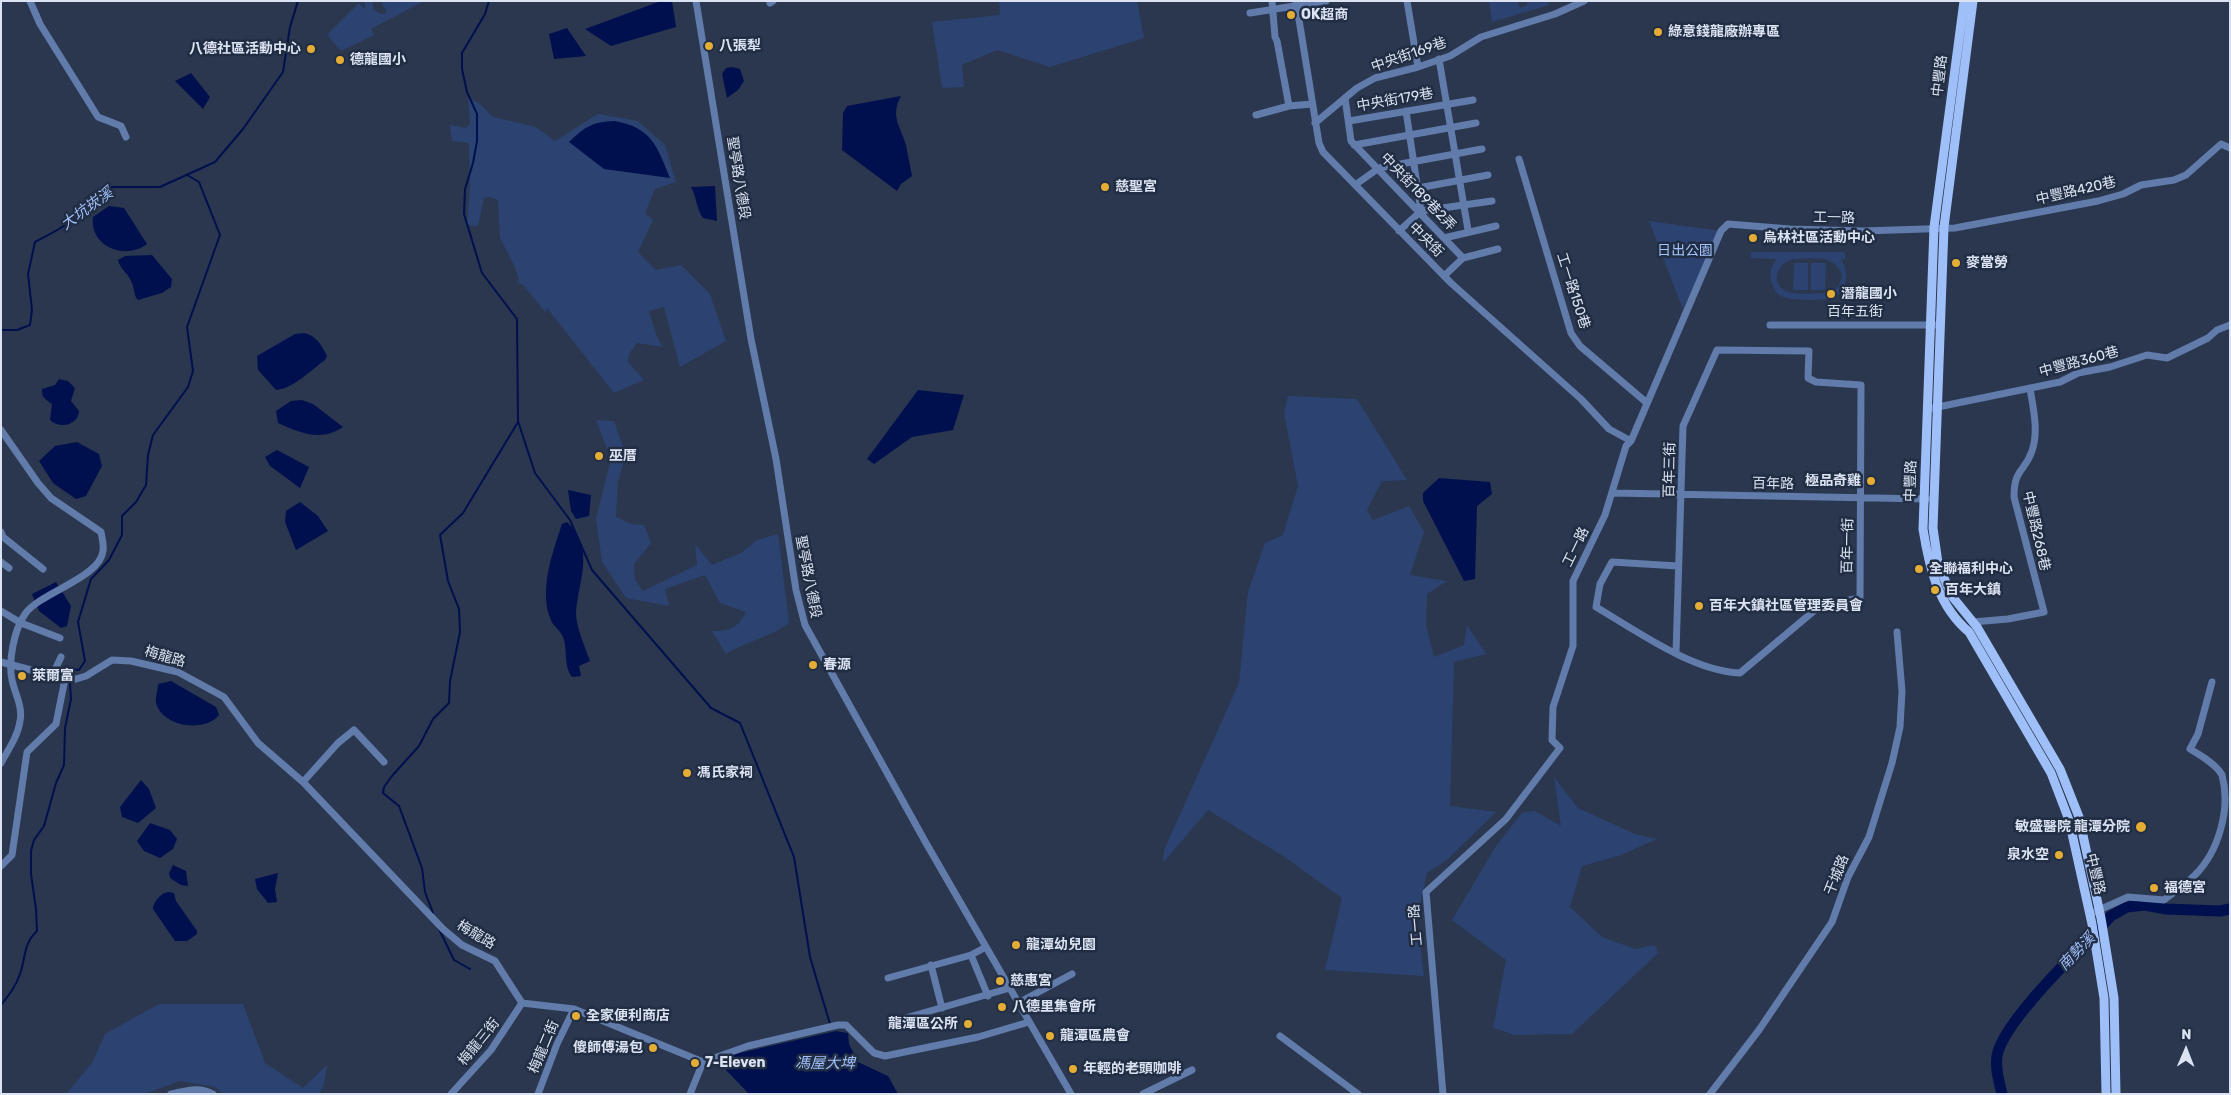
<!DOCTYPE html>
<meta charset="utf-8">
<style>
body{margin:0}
#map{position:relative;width:2231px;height:1095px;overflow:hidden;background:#2a374e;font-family:Rubik,sans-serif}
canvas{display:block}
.frame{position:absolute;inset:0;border:2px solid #dbe3f2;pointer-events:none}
.north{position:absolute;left:2161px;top:1025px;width:50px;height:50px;-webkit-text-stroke:4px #212d43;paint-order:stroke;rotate:1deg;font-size:14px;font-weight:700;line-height:20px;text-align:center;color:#dbe3f2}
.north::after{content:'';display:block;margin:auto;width:18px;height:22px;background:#dbe3f2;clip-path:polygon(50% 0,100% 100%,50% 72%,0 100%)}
</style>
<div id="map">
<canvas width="2231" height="1095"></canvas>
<div class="frame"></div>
<div class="north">N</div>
</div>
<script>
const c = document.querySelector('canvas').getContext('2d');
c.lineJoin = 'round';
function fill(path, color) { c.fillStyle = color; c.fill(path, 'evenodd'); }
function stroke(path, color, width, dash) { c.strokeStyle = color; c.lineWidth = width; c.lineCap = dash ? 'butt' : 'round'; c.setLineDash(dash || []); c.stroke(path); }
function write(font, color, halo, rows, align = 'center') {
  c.font = font + ' Rubik,"Noto Sans TC",sans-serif'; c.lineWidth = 5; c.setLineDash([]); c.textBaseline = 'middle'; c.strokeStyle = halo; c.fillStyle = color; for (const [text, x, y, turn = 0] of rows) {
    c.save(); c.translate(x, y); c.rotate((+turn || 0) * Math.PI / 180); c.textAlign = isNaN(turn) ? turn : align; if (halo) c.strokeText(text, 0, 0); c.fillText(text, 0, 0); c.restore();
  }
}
const green = new Path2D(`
 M 365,1 L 372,1 L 374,10 L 381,14 L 387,13 L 381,1 L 424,1 L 371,29 L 374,35 L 341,51 L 327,35 L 359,3 L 365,9 Z
 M 999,1 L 1137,1 L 1144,38 L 1050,67 L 997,50 L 962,65 L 964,87 L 942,88 L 932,22 L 1000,15 Z
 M 1489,1 L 1517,1 L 1520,8 L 1527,5 L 1526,1 L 1547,1 L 1549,5 L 1492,22 Z
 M 468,98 L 479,103 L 493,117 L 536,127 L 555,141 L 598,114 L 638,121 L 665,145 L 676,182 L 655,189 L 645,213 L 653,220 L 638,252 L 656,270 L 681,265 L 710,294 L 726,341 L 680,367 L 664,307 L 649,311 L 656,335 L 663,347 L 637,343 L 629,354 L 628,362 L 644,380 L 614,393 L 547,308 L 546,313 L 523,285 L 517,282 L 519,280 L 515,267 L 500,238 L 498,200 L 489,197 L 484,198 L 478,226 L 467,225 L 470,185 L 469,143 L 452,141 L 450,125 L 466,128 L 470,123 Z
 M 1649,221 L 1720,231 L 1683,309 Z
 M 1751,252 L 1845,252 L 1845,259 L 1841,260 C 1849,271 1848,290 1834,297 C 1826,301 1789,301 1781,296 C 1776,294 1774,288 1772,284 C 1769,274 1770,267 1777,259 L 1751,258 ZM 1792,259 C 1811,259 1834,253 1842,275 C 1841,280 1840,285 1836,289 C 1829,295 1794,295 1786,291 C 1769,282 1778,264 1792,259 Z
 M 1794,263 L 1808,263 L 1808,290 L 1793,290 Z
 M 1811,263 L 1826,263 L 1825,290 L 1811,290 Z
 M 1288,396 L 1357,399 L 1407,480 L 1382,481 L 1367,510 L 1373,520 L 1409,506 L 1424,532 L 1410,575 L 1447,581 L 1427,594 L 1426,625 L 1434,657 L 1464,645 L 1467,625 L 1486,654 L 1454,662 L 1450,806 L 1496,812 L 1448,859 L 1427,873 L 1417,919 L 1424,976 L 1325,970 L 1342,898 L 1283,856 L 1208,810 L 1163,863 L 1164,850 L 1239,683 L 1248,592 L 1265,543 L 1283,535 L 1298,486 L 1284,413 Z
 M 596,420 L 614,421 L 626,455 L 618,481 L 616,517 L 631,524 L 644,525 L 651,543 L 634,564 L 635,580 L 643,591 L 697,565 L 695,544 L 712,565 L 741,553 L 757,540 L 778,534 L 789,623 C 771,637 746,641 726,654 L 712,631 C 729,632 739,627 746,612 L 720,603 L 705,575 L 665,589 L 669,606 L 626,598 L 602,562 L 596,519 L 611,459 Z
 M 1554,777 L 1578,808 L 1635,834 L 1657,839 L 1621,855 L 1582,866 L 1570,907 L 1602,937 L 1635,949 L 1655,945 L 1658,953 L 1572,1034 L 1515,1035 L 1493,1028 L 1506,960 L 1452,920 L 1496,846 L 1522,813 L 1535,811 L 1561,826 Z
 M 159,1004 L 243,1004 L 265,1063 L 303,1088 L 327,1065 L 324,1084 L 319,1094 L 223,1094 L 215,1087 L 180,1081 L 144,1094 L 66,1094 L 92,1063 L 105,1034 Z`);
const water = new Path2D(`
 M 661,1 L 672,1 L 676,27 L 611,46 L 585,29 Z
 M 567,28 L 586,56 L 554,59 L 549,34 Z
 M 732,67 L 740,69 L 744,81 L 738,90 L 727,98 L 722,74 L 726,68 Z
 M 191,73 L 210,97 L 203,109 L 175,81 Z
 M 901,96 C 890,116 900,125 906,145 C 908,155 910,166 912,176 L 901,184 L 897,191 L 842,150 L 843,113 L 847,106 Z
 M 615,121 C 652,128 657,146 670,178 L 604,169 L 569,142 C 586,126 592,122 615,121 Z
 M 715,186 L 717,221 L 703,218 C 696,208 697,198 691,187 Z
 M 109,206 L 124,208 L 147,244 C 125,261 89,246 93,217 Z
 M 152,255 L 172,279 L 171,287 L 162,293 L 138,300 C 133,295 135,288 131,281 C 128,273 120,269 118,260 L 125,256 Z
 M 304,333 C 316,335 322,346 327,356 L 325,360 C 311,370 293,389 276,390 L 258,370 L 257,356 L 295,334 Z
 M 59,379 L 68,381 L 75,388 L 71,401 L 79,411 C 78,426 59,429 50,420 L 52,404 C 46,400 41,397 42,389 L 55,385 Z
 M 918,390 L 964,395 L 953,430 L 912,437 L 874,464 L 867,459 Z
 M 302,400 L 313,404 L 343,427 C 321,442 300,433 278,423 L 276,411 L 291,401 Z
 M 77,442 L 99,454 L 102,466 L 86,496 L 76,499 L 53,483 L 39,461 L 55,446 Z
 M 277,450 L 309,467 L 300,488 L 270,466 L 265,457 Z
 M 1439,478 L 1490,482 L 1492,494 L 1477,506 L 1475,579 L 1464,581 L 1423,501 L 1423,493 Z
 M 568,490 L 591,495 L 589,516 L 576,519 L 571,511 Z
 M 300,502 L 318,516 L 328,531 L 296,550 L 285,522 L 286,511 Z
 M 567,522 C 596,549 578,581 576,613 C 576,627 585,647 590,661 L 579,666 L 581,676 L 572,677 C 563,665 568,650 563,637 C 560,630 552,625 550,618 C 539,589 553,551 562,524 Z
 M 56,582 L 71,606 L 67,626 L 61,628 L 39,611 L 32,594 Z
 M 171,681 L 216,707 L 219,715 C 204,733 163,727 156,703 C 155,698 158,689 158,684 Z
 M 141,780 L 149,789 L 156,808 L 138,823 L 122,817 L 120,807 Z
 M 150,823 L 170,830 L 177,839 L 173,849 L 160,858 L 144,851 L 137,841 Z
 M 173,865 L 186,871 L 188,886 L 181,885 L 170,878 L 169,873 Z
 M 278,873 L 275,889 L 277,902 L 268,903 L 257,889 L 255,879 Z
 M 168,892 L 174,893 L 176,901 L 197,931 L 197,934 L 187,941 L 175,941 L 153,909 C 153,902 161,893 168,892 Z
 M 836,1031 L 848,1033 L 849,1044 L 858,1062 L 888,1076 L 898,1094 L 749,1094 L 726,1070 L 728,1066 L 723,1062 L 731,1055 Z`);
const stream = new Path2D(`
 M 489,1 L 485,14 L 462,53 L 462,69 L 467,92 L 477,114 L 477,141 L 473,163 L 465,189 L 464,214 L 482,273 L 517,319 L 518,421 L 535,473 L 570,520 L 592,570 L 711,708 L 740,723 L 794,857 L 810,957 L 830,1024
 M 1,330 L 17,330 L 30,325 L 32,310 L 28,274 L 35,242 C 68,225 86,214 112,187 L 160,187 L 215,162 L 243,129 L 283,72 L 290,27 L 298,1
 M 433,913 L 425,892 L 422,868 L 399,806 L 383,793 L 384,787 L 392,776 L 419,746 L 433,719 L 449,703 L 450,681 L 460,632 L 459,609 L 448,581 L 440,535 L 463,513 L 518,422
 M 438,927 L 454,960 L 470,969
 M 1,1005 C 9,995 16,986 20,974 C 26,957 23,944 37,931 L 36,909 L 31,874 L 31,851 L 34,840 L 44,826 L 56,783 L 64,765 L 65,728 L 71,699 L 69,669 L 79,670 L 85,661 L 78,622 L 91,579 L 109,560 L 122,535 L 122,516 L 136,502 L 146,485 L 148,455 L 153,435 L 188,387 L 193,371 L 187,327 L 220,235 L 199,182 L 187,175`);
const river = new Path2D(`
 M 2002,1094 C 1999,1081 1995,1069 1997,1056 C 2002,1022 2085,944 2111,916 L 2127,907 L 2145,905 L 2166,909 L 2220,911 L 2230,909`);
const minor = new Path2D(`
 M 30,1 L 40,24 L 98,117 L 121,126 L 126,137
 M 696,1 L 751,339 L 776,459 L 796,590 L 805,625 L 926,843 L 1071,1094
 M 1272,1 L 1275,37 L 1277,41 L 1289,106
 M 1296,1 L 1319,143 L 1323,152 L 1451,283 L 1581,399 L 1609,429 L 1631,441
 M 1407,1 L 1418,67
 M 770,3 L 773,1
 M 1250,13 L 1326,1
 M 1439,59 L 1468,230
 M 1345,98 L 1351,141 L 1463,258
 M 1406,111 L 1421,211
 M 1256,115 L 1289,106 L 1312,104
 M 1349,121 L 1473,100
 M 1315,123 L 1357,88 L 1375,78 L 1418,67 L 1450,56 L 1481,37 L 1555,14 L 1584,1
 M 1354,145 L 1476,123
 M 1519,159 L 1571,333 L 1580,346 L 1647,403
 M 1355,185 L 1379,168 L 1482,149
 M 1418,188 L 1488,175
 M 1421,211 L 1492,201
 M 1399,231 L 1421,211
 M 1444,238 L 1496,226
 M 1444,276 L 1463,258 L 1498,249
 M 1770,325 L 1940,325
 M 1928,409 L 2060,382 L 2078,373 L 2110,367 L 2147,355 L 2167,358 L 2208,338 L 2217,330 L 2230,325
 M 1,430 L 38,483 L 51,498 L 101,532 C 102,538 104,544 103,551 C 100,578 39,593 25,614 C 14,630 8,661 12,680 C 15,694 23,707 20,721 C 18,736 8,750 1,763
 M 1613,493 L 1927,499
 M 1,532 L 3,537 L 43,569
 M 1,562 L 9,568
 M 1,611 L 21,623 L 60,638
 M 1973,622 L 2008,619 L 2044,612 L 2014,497 C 2014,468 2025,472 2032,451 C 2039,431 2033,408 2030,388
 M 1676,653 L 1683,426 L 1717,350 L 1809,351 L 1808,378 L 1816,382 L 1861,385 L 1860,598 L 1821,605 L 1740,673 C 1692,671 1637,631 1596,607 L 1600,584 L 1612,562 L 1678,566
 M 1,662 L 65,679 L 76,679 L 86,676 L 112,660 L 131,661 L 178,672 L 224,697 L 258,743 L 303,782 L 443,929 L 462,945 L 495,961 L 522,1003 L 574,1009 L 703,1062 L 748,1046 L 838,1025 L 846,1025 L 874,1053 L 885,1056 L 978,1037 L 1029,1022
 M 52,676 L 61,657
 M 303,782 L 338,743 L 354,730 L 384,762
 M 1,866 L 12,855 L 27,752 L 56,724 L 65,679
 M 2090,914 L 2128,897 L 2164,900 C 2174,892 2185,885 2194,876 C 2219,852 2231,808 2222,775 C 2216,764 2200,755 2190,749 L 2198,734 L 2212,682
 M 971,955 L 988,996
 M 931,965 L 942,1008
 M 888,978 L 971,955 L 986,947
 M 1020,1002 L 1072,974
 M 902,1019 L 1010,988
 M 1280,1036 L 1358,1094
 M 171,1094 C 186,1091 199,1086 213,1094
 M 451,1094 L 491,1050 L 522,1003
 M 538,1094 L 557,1044 L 574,1009
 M 690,1094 L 703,1062
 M 1143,1094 L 1192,1070
 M 1443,1094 L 1426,892 L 1506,819 L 1560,748 L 1552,740 L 1553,707 L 1573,646 L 1573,581 L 1605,515 L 1626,446 L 1631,441 L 1721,231 L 1728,224 L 1790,229 L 1863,231 L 1955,228 L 2098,201 L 2123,194 L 2141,185 L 2174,180 L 2186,175 L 2221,144 L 2230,148
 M 1710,1094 L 1759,1030 L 1832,922 L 1848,877 L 1869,837 L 1892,763 L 1900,727 L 1902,691 L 1897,632`);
const major = new Path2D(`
 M 1964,1 L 1934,227 L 1923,529 C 1929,567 1938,606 1969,632 L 2051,773 L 2069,820 L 2092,924 L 2104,998 L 2106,1094
 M 1973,1 L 1944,227 L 1933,528 L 1938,563 L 1951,595 L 1977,627 L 2060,769 L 2079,817 L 2101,918 L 2114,998 L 2116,1094`);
const markers = [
 [1291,15,5,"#e4ad35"],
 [1658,32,5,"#e4ad35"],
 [709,46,5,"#e4ad35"],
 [311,49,5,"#e4ad35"],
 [340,60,5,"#e4ad35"],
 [1105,187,5,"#e4ad35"],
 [1753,238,5,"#e4ad35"],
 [1956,263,5,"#e4ad35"],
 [1831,294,5,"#e4ad35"],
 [599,456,5,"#e4ad35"],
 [1871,481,5,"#e4ad35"],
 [1919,569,5,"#e4ad35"],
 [1935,590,5,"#e4ad35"],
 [1699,606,5,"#e4ad35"],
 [813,665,5,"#e4ad35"],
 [22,676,5,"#e4ad35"],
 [687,773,5,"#e4ad35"],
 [2141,827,6,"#e4ad35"],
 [2059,855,5,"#e4ad35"],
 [2154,888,5,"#e4ad35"],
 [1016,945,5,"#e4ad35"],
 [1000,981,5,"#e4ad35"],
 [1002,1007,5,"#e4ad35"],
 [576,1016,5,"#e4ad35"],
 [968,1024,5,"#e4ad35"],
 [1050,1036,5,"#e4ad35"],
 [653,1048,5,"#e4ad35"],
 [695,1063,5,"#e4ad35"],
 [1073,1069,5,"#e4ad35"]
];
const poiNames = [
 ["OK超商",1301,15],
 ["綠意錢龍廠辦專區",1668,32],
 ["八張犁",719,46],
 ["八德社區活動中心",301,49,"right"],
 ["德龍國小",350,60],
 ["慈聖宮",1115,187],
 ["烏林社區活動中心",1763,238],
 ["麥當勞",1966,263],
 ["潛龍國小",1841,294],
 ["巫厝",609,456],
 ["極品奇雞",1861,481,"right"],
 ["全聯福利中心",1929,569],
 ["百年大鎮",1945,590],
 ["百年大鎮社區管理委員會",1709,606],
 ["春源",823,665],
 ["萊爾富",32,676],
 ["馮氏家祠",697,773],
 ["敏盛醫院 龍潭分院",2130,827,"right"],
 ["泉水空",2049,855,"right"],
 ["福德宮",2164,888],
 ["龍潭幼兒園",1026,945],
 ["慈惠宮",1010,981],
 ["八德里集會所",1012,1007],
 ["全家便利商店",586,1016],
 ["龍潭區公所",958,1024,"right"],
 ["龍潭區農會",1060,1036],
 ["傻師傅湯包",643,1048,"right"],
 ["7-Eleven",705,1063],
 ["年輕的老頭咖啡",1083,1069]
];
const streetNames = [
 ["中央街169巷",1409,55,-19],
 ["中豐路",1940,76,-83],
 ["中央街179巷",1395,100,-10],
 ["聖亭路八德段",738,178,81],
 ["中豐路420巷",2076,191,-13],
 ["中央街189巷2弄",1418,192,46],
 ["工一路",1834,218,1],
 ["中央街",1426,240,45],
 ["工一路150巷",1573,291,72],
 ["百年五街",1855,312],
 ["中豐路360巷",2079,362,-15],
 ["百年三街",1670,470,-89],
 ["中豐路",1911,481,-88],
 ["百年路",1773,484,1],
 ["中豐路268巷",2036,531,77],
 ["百年一街",1848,546,-89],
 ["工一路",1576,547,-64],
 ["聖亭路八德段",808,577,79],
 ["梅龍路",165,657,16],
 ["中豐路",2095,874,77],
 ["干城路",1837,875,-68],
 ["工一路",1416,925,-95],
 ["梅龍路",476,935,31],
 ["梅龍三街",479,1042,-51],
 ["梅龍二街",544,1047,-67]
];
const parkNames = [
 ["日出公園",1685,251]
];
const waterNames = [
 ["大坑崁溪",87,209,-36],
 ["南勢溪",2077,952,-46],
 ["馮屋大埤",825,1064]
];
fill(green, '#2c4371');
fill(water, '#00104f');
stroke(stream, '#00104f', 2);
stroke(river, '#00104f', 11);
stroke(minor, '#617bab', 7);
stroke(major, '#9fbff9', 9);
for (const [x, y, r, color] of markers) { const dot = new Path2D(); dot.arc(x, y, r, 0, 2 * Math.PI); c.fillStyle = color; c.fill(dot); stroke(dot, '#212d43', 2); }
write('bold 14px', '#dbe3f2', '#212d43', poiNames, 'left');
write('14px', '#dbe3f2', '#212d43', streetNames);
write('14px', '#a3c3fc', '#212d43', parkNames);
write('italic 15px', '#a0bff9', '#212d43', waterNames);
</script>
